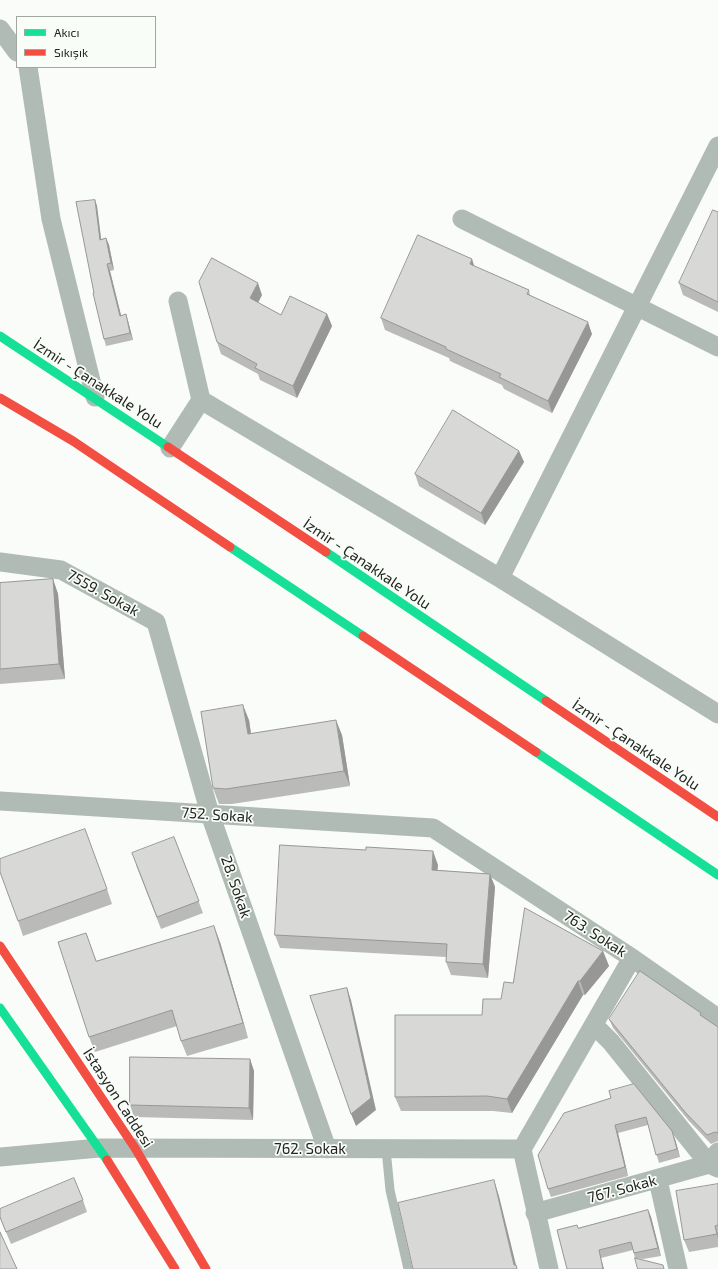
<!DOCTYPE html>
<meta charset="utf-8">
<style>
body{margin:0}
#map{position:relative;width:718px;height:1269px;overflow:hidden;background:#fafcf9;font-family:"Exo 2",sans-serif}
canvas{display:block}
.legend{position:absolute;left:16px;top:16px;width:140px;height:52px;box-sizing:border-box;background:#f9fdf8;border:1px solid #a3a7a3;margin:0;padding:5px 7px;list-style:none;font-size:12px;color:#232523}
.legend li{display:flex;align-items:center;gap:8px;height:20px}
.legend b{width:20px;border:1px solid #a3a7a3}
</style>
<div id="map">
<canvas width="718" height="1269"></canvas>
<ul class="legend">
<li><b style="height:5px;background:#16e098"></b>Akıcı</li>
<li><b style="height:5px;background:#f24e42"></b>Sıkışık</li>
</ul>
</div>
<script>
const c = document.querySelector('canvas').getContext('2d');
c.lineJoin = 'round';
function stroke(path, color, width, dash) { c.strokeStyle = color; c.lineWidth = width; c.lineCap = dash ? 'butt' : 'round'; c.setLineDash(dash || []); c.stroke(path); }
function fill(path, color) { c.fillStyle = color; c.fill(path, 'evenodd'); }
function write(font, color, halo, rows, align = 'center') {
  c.font = font + ' "Exo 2",sans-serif'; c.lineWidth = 3.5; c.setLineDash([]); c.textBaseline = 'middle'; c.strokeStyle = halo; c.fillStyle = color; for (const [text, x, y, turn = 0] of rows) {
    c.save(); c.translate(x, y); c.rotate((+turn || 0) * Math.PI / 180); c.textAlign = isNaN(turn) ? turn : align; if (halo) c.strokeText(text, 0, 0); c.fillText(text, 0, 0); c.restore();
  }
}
const lane = new Path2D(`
 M 386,1149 L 390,1190 L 408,1269`);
const street = new Path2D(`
 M 0,29 L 17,52
 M 28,67 L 51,219 L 95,397
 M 462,219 L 718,347
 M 178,301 L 201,400
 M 170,448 L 201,400 L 500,578 L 718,714
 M 0,562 L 61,570 L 156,622 L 210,814 L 327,1149
 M 500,578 L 718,146
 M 0,801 L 433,828 L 632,958 L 522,1149
 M 632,958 L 718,1018
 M 594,1025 L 611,1042 L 709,1164 L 718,1168
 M 522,1149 L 549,1269
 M 0,1157 L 99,1148 L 522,1149
 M 658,1180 L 678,1269
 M 535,1213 L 709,1164 L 718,1152`);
const fast = new Path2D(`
 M 0,336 L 168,447
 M 230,547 L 363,636
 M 326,552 L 546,701
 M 536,752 L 718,875
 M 0,1008 L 107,1160`);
const jam = new Path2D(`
 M 0,398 L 73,441 L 230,547
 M 168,447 L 326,552
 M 363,636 L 536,752
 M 546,701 L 718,817
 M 0,946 L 135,1148 L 206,1269
 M 107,1160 L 175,1269`);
const wall = new Path2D(`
 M 95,200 L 97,206 L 101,239 L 106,238 L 109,245 L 114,270 L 110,271 L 121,316 L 128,321 L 133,340 L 106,346 L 104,339 L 94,293 Z
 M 718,212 L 718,312 L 683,295 L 679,283 Z
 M 474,266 L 529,290 L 530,295 L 592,334 L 552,413 L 504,389 L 502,385 L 450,361 L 449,358 L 385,330 L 381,318 Z
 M 262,295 L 258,303 L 281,315 L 327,314 L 332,326 L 297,398 L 260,380 L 258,374 L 221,354 L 217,342 Z
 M 519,451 L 524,462 L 485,525 L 419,486 L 415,474 Z
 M 53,579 L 58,594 L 65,679 L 0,684 L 0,583 Z
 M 249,720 L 251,733 L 342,735 L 350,786 L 232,804 L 219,804 L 213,788 Z
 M 174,837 L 203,913 L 161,929 L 136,865 Z
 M 438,865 L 437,870 L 490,874 L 495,887 L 488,978 L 451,975 L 446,962 L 446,957 L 280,948 L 275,935 Z
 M 107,889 L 112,904 L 23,936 L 18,921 Z
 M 86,933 L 96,961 L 220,942 L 248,1038 L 187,1056 L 181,1041 L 177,1026 L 95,1052 L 89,1037 Z
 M 603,951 L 609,966 L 585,995 L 583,995 L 512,1113 L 493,1111 L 401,1111 L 395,1097 L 482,1015 L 501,999 L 513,983 Z
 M 702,1017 L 718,1027 L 718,1141 L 711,1144 L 689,1121 L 613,1028 L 609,1019 Z
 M 250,1059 L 254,1071 L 253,1120 L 134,1117 L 130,1105 Z
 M 634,1084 L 675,1139 L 680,1157 L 659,1163 L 648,1125 L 618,1133 L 628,1176 L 551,1197 L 548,1189 L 611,1098 Z
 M 718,1184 L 718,1247 L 689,1252 L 684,1240 Z
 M 83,1200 L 87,1212 L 11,1244 L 0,1218 L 0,1209 Z
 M 648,1210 L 651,1217 L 661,1256 L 643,1259 L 635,1258 L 633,1250 L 601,1258 L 578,1228 Z`);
const shadedWall = new Path2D(`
 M 95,200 L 97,206 L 102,246 L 100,240 Z
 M 106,238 L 109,245 L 114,270 L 111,263 Z
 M 472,259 L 476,271 L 470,264 Z
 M 107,264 L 110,271 L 123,323 L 120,316 Z
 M 258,283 L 262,295 L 254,310 L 250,298 Z
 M 126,314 L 128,321 L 133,340 L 130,333 Z
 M 327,314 L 332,326 L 297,398 L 293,386 Z
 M 588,322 L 592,334 L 552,413 L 548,401 Z
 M 519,451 L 524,462 L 485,525 L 481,513 Z
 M 53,579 L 58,594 L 65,679 L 59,664 Z
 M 243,705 L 249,720 L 253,749 L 248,734 Z
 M 336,720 L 342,735 L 350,786 L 344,771 Z
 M 433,851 L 438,865 L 436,883 L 432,870 Z
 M 490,874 L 495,887 L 488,978 L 483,964 Z
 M 214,926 L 220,942 L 248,1038 L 243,1023 Z
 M 603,951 L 609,966 L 585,995 L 580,981 Z
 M 578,981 L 583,995 L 512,1113 L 507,1099 Z
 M 347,988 L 351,1000 L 376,1110 L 356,1126 L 351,1114 Z
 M 250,1059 L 254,1071 L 253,1120 L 249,1108 Z
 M 615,1125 L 618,1133 L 628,1176 L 625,1167 Z
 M 672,1131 L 675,1139 L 680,1157 L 677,1149 Z
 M 494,1180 L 499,1196 L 517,1269 L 516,1269 L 514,1265 Z
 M 648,1210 L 651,1217 L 661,1256 L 658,1248 Z
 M 715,1226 L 718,1234 L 718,1238 Z
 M 599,1250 L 601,1258 L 604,1269 L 603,1269 Z`);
const building = new Path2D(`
 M 95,200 L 100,240 L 106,238 L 111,263 L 107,264 L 120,316 L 126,314 L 130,333 L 104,339 L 93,293 L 94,293 L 76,202 Z
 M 713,210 L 718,212 L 718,302 L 679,283 Z
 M 418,235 L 472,259 L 470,264 L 529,290 L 527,294 L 588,322 L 548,401 L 499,377 L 501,374 L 446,349 L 446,347 L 381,318 Z
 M 212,258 L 258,283 L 250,298 L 281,315 L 290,296 L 327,314 L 293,386 L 255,368 L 257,364 L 217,342 L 199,282 Z
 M 453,410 L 519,451 L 481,513 L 415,474 Z
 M 53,579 L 59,664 L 0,669 L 0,583 Z
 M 243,705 L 248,734 L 336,720 L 344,771 L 226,789 L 213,788 L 201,712 Z
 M 85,829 L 107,889 L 18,921 L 0,872 L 0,859 Z
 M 174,837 L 199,901 L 157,917 L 132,853 Z
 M 280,845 L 366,850 L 366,847 L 433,851 L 432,870 L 490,874 L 483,964 L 446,962 L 447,944 L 275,935 Z
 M 525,908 L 603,951 L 580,981 L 578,981 L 507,1099 L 487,1096 L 395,1097 L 395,1015 L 482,1015 L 483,999 L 501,999 L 504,982 L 513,983 Z
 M 214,926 L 243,1023 L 181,1041 L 172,1010 L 89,1037 L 58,942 L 86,933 L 96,961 Z
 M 640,971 L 701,1013 L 700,1015 L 718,1027 L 718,1133 L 715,1132 L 707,1135 L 685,1112 L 609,1019 Z
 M 347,988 L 371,1098 L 351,1114 L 310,996 Z
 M 130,1057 L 250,1059 L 249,1108 L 130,1105 Z
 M 634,1084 L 672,1131 L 677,1149 L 656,1155 L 646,1117 L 615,1125 L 625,1167 L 548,1189 L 538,1155 L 564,1113 L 611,1098 L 609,1091 Z
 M 74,1178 L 83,1200 L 6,1232 L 0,1217 L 0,1209 Z
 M 494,1180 L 514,1265 L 516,1265 L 517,1269 L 413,1269 L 398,1203 Z
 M 718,1184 L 718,1225 L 715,1226 L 717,1234 L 684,1240 L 676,1191 Z
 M 648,1210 L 658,1248 L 634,1253 L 631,1242 L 599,1250 L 603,1269 L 567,1269 L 557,1230 L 577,1225 L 578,1228 Z
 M 0,1232 L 17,1269 L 0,1269 Z
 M 635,1258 L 663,1265 L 664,1269 L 638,1269 Z`);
const streetNames = [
 ["İzmir - Çanakkale Yolu",98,384,33],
 ["İzmir - Çanakkale Yolu",367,564,34],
 ["7559. Sokak",103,593,29],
 ["İzmir - Çanakkale Yolu",636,745,34],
 ["752. Sokak",217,815,4],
 ["28. Sokak",236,887,71],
 ["763. Sokak",595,934,33],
 ["İstasyon Caddesi",118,1098,57],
 ["762. Sokak",310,1149],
 ["767. Sokak",622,1189,-15]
];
stroke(lane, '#b1bbb5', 9);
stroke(street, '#b1bbb5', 19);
stroke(fast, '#16e098', 9);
stroke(jam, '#f24e42', 9);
fill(wall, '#babbb9');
fill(shadedWall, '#979896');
fill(building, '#d8d9d7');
stroke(building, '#979896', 1);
write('15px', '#232523', '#f9fdf8', streetNames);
</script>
